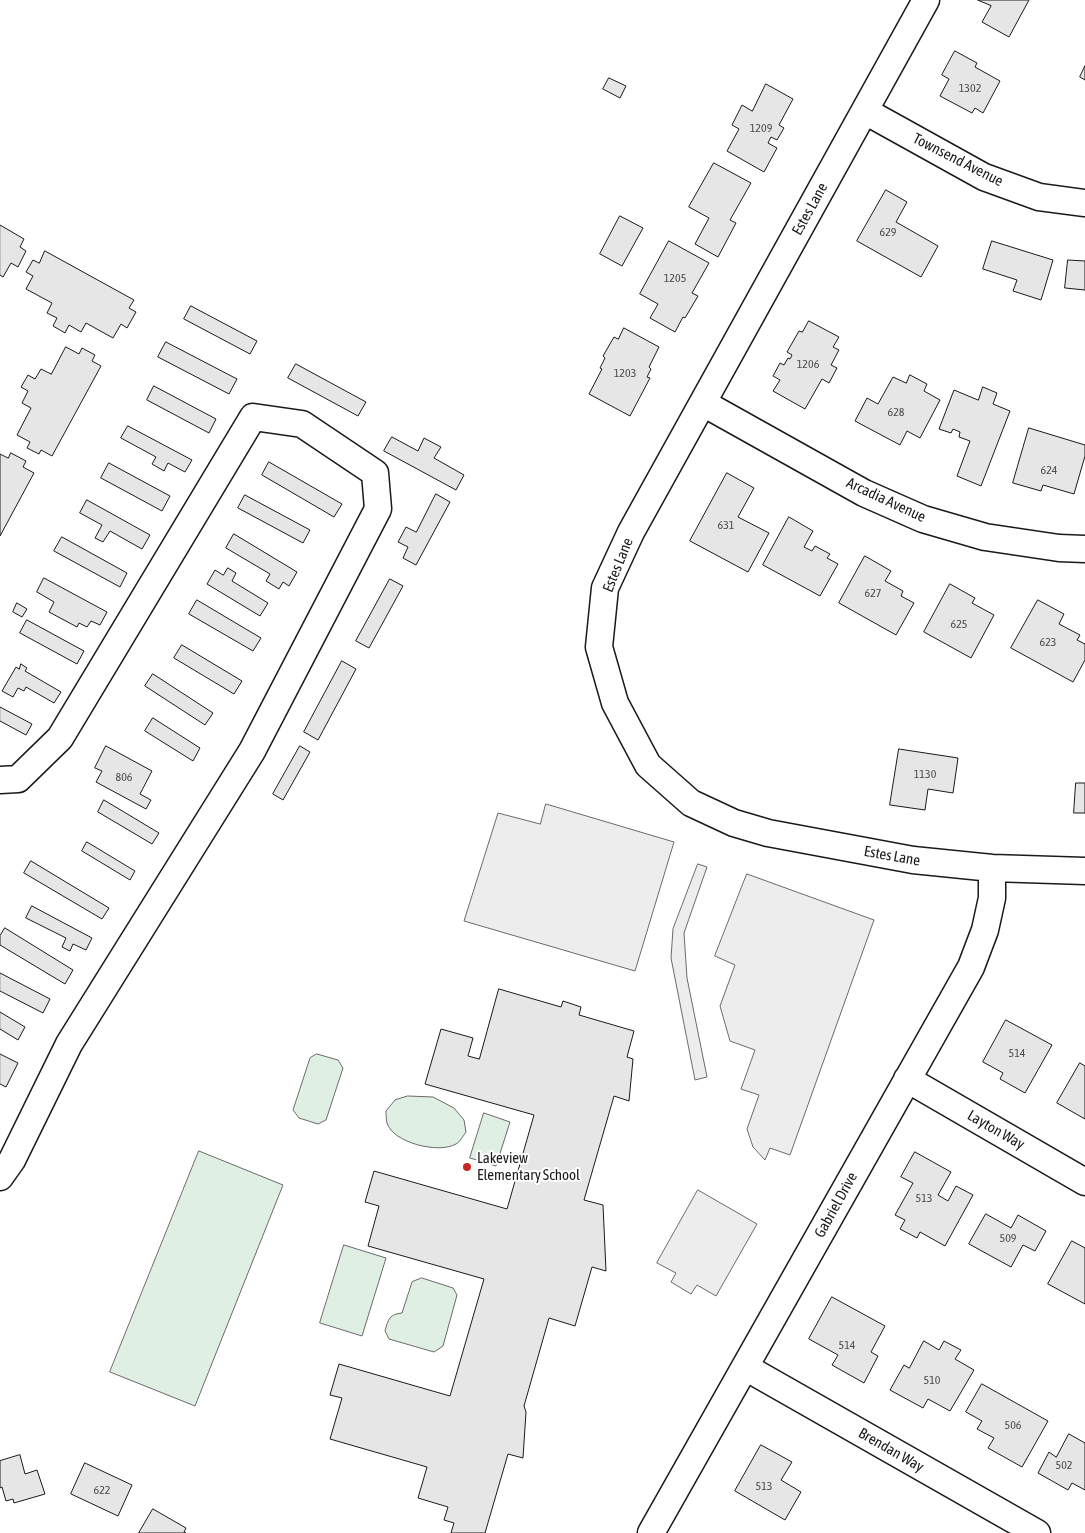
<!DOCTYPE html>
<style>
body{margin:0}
canvas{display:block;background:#fff}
</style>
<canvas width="1085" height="1533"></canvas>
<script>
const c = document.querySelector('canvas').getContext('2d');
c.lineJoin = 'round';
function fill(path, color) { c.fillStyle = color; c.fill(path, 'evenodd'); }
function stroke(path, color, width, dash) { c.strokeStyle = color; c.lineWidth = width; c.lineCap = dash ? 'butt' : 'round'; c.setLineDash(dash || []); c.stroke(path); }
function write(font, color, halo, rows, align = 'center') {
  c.font = font + ' "Asap Condensed",sans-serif'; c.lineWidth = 4; c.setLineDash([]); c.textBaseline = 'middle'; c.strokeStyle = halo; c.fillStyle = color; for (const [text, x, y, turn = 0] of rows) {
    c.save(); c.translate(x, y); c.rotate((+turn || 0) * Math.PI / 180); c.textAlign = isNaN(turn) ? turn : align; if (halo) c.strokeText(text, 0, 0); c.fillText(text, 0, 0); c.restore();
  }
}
const green = new Path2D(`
 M 317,1054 L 338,1060 L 343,1068 L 326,1120 L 318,1124 L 299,1118 L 293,1110 L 310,1058 Z
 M 408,1096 L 433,1097 L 454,1108 L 464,1120 L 466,1132 C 463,1136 460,1142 456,1144 C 439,1154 393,1143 387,1123 C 386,1119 386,1114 386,1111 L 395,1100 Z
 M 484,1113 L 510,1122 L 496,1166 L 470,1158 Z
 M 199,1151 L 283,1185 L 195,1406 L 110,1372 Z
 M 344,1245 L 386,1258 L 362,1336 L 320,1323 Z
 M 422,1278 L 453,1288 L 457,1295 L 443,1346 L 434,1352 L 389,1339 L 385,1331 C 388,1319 390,1314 402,1313 L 412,1282 Z`);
const parking = new Path2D(`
 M 546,804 L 674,842 L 635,971 L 464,921 L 498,813 L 540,824 Z
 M 698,864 L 707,867 L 684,933 L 687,978 L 707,1077 L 695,1080 L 671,958 L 673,929 Z
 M 747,874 L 874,920 L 790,1155 L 770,1148 L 765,1160 L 753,1147 L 747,1129 L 759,1095 L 741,1089 L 755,1050 L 730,1041 L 720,1006 L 735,965 L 715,956 Z
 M 698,1190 L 757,1224 L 716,1296 L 697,1285 L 691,1294 L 671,1282 L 676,1273 L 657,1263 Z`);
const building = new Path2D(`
 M 978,0 L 1029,0 L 1009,37 L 982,22 L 991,6 Z
 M 955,51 L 977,63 L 975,67 L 1000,81 L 983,113 L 975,108 L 972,113 L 940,96 L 949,79 L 942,75 Z
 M 1085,66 L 1085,80 L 1080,77 Z
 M 609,78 L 626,86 L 620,98 L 603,89 Z
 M 766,84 L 793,99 L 779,125 L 784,128 L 777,140 L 771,137 L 768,143 L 777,148 L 764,172 L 727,151 L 739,129 L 732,125 L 742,105 L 752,111 Z
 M 714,163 L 751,183 L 730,220 L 736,223 L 718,257 L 695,244 L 709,218 L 689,207 Z
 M 886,190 L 907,202 L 896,222 L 938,246 L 921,277 L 857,241 Z
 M 620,216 L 643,228 L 622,266 L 600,254 Z
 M 0,225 L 24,239 L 20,247 L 26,251 L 18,267 L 11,263 L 3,277 L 0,275 Z
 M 669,241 L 709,263 L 692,293 L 698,296 L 685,318 L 683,317 L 675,332 L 650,318 L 658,304 L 640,294 Z
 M 992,241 L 1053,260 L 1041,300 L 1013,291 L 1017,280 L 983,269 Z
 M 45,251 L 134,300 L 129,308 L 136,312 L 127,328 L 121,324 L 113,338 L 86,323 L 81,332 L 69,325 L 65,333 L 53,326 L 57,318 L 47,313 L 52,303 L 26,289 L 33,276 L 26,272 L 33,260 L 39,263 Z
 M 1068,260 L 1085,261 L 1085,290 L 1065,288 Z
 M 191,306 L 257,341 L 250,354 L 184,319 Z
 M 809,321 L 839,337 L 833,347 L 839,350 L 831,365 L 837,368 L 829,383 L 822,379 L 805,409 L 773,391 L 780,380 L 773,376 L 780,363 L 784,365 L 788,358 L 790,359 L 792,355 L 787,352 L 799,331 L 802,332 Z
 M 624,328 L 659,347 L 649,367 L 651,369 L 647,377 L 650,378 L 630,416 L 589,394 L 602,369 L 600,368 L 605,358 L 603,356 L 614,337 L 618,339 Z
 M 166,342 L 237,379 L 229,394 L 158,357 Z
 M 66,347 L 79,354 L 82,348 L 95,355 L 92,361 L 101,366 L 52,456 L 41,450 L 39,454 L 27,448 L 30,442 L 17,435 L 31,408 L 22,403 L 28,391 L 21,387 L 28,375 L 35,379 L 41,369 L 51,374 Z
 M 296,364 L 366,402 L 358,416 L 288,378 Z
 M 910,375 L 927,384 L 924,391 L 940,400 L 920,438 L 907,431 L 900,445 L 855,421 L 867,398 L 878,404 L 893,377 L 906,383 Z
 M 154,386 L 216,419 L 209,433 L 147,400 Z
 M 983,387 L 997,393 L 993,404 L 1010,411 L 981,486 L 957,476 L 970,441 L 959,437 L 960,432 L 953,429 L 951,433 L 939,429 L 954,390 L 978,400 Z
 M 128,426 L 192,460 L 185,472 L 168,463 L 164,471 L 152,464 L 156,457 L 121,438 Z
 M 1029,428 L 1085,445 L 1085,456 L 1074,494 L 1043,485 L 1041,491 L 1013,483 Z
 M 392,437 L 418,451 L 424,438 L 441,447 L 434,458 L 464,475 L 456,490 L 384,451 Z
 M 11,453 L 26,461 L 23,467 L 34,473 L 0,536 L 0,454 L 8,458 Z
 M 269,462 L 342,504 L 334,517 L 262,475 Z
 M 109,463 L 170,496 L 162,511 L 101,478 Z
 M 727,473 L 754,488 L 738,517 L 769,533 L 748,572 L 690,541 Z
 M 436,494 L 450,502 L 416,565 L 403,558 L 408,547 L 398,542 L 406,527 L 416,532 Z
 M 245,495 L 310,530 L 303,543 L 238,508 Z
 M 87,500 L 150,535 L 142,549 L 110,531 L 103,542 L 95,538 L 102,525 L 80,513 Z
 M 789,517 L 813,531 L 804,547 L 812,551 L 815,546 L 830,554 L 827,558 L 838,564 L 820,596 L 763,565 Z
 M 234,534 L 297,572 L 289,586 L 283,582 L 279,589 L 266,581 L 270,574 L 226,548 Z
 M 62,537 L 127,573 L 120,587 L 54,551 Z
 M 865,556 L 891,571 L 885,581 L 903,591 L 901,596 L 914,603 L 896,635 L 839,603 Z
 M 228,568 L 236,573 L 232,581 L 268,603 L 260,616 L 207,584 L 215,570 L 223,575 Z
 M 44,578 L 107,612 L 100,625 L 91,621 L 87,627 L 79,623 L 77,627 L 49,612 L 54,602 L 37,592 Z
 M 390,579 L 403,586 L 369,648 L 356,641 Z
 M 950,584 L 975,598 L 972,603 L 994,615 L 971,658 L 924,632 Z
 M 197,600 L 261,638 L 253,651 L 189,614 Z
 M 1038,600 L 1064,614 L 1059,624 L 1080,635 L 1077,640 L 1085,644 L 1085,660 L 1073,682 L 1011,648 Z
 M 17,603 L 27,609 L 22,617 L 13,612 Z
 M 27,620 L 84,651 L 77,664 L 20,633 Z
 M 182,645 L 242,681 L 234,694 L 174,658 Z
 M 342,661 L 356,669 L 318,740 L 304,732 Z
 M 21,664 L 27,668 L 25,671 L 61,692 L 54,703 L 26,687 L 24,691 L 18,688 L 13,697 L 2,691 L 16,667 L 19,669 Z
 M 153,674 L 213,713 L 205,725 L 145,686 Z
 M 0,707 L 32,724 L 26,735 L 0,721 Z
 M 153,718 L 200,748 L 193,761 L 145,731 Z
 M 106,746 L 152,771 L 140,794 L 151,800 L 146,809 L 96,782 L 102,771 L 95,768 Z
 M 300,746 L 310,752 L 283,800 L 273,794 Z
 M 899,749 L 958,758 L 953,793 L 928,789 L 925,810 L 890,805 Z
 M 1076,783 L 1085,783 L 1085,813 L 1074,813 Z
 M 104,800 L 159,833 L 152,844 L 98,812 Z
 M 87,842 L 135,871 L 130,880 L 82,851 Z
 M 31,861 L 109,908 L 102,919 L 24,873 Z
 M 32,906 L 92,938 L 86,950 L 73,944 L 70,951 L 62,947 L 66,938 L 26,918 Z
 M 5,928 L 73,970 L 65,984 L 0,945 L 0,936 Z
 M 0,973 L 50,999 L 43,1013 L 0,991 Z
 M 499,989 L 561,1007 L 563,1001 L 581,1007 L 579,1015 L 634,1031 L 627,1057 L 633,1059 L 629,1101 L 614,1096 L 584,1200 L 603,1205 L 606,1271 L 592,1267 L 575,1326 L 549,1318 L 524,1406 L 526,1412 L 523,1458 L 508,1454 L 485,1533 L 451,1533 L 454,1523 L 444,1520 L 448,1507 L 418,1498 L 427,1467 L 330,1439 L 342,1398 L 330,1395 L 339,1364 L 450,1396 L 484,1279 L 368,1246 L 379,1206 L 365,1202 L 374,1171 L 507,1209 L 534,1115 L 425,1084 L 441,1029 L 473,1038 L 468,1056 L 479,1059 Z
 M 0,1012 L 25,1027 L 18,1040 L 0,1029 Z
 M 1006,1020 L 1052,1045 L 1025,1093 L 1000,1079 L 1003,1073 L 983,1062 Z
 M 0,1054 L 18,1063 L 6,1087 L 0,1084 Z
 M 1080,1063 L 1085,1066 L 1085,1119 L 1057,1103 Z
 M 915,1152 L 951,1172 L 938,1195 L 948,1201 L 956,1186 L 973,1195 L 945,1246 L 920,1232 L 917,1238 L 900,1229 L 905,1220 L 895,1215 L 913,1183 L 901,1177 Z
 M 986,1214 L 1011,1228 L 1018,1215 L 1046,1231 L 1035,1251 L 1023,1245 L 1011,1267 L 969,1244 Z
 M 1072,1241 L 1085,1248 L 1085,1304 L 1048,1284 Z
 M 832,1297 L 885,1326 L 871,1352 L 878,1356 L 864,1383 L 832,1365 L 838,1355 L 809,1339 Z
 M 924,1341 L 939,1350 L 944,1341 L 961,1350 L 955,1359 L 974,1370 L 950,1411 L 928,1399 L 923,1408 L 890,1390 L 904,1365 L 909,1368 Z
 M 982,1384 L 1048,1421 L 1022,1467 L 988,1448 L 994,1438 L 977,1429 L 982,1421 L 966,1412 Z
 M 1069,1434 L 1085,1443 L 1085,1490 L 1072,1483 L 1068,1490 L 1038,1473 L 1049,1452 L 1056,1457 Z
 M 761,1445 L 792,1462 L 781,1480 L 801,1492 L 785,1520 L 735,1491 Z
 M 20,1455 L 25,1474 L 37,1470 L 45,1494 L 14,1503 L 13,1499 L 6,1501 L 2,1487 L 0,1488 L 0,1461 Z
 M 85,1463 L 132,1485 L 118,1516 L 71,1494 Z
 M 153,1509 L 186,1528 L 184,1532 L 186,1533 L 139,1533 Z`);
const minor = new Path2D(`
 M 926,0 L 631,532 L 605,588 L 599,647 L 615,703 L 648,765 L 691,803 L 734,823 L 768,833 L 913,860 L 992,868 L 1085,871
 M 865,111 L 984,177 L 1039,197 L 1085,203
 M 703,403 L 864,493 L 923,519 L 985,537 L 1059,548 L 1085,549
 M 0,780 L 18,779 L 60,738 L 253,417 L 302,424 L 375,473 L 378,509 L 252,751 L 69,1044 L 12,1160 L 0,1177
 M 907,1079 L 1085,1182
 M 745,1367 L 1037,1533
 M 651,1533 L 971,967 L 985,930 L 992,898 L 992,868`);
const markers = [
 [467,1167,5,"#c62828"]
];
const numberNames = [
 ["1302",970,88],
 ["1209",761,128],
 ["629",888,232],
 ["1205",675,278],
 ["1206",808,364],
 ["1203",625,373],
 ["628",896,412],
 ["624",1049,470],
 ["631",726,525],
 ["627",873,593],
 ["625",959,624],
 ["623",1048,642],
 ["1130",925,774],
 ["806",124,777],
 ["514",1017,1053],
 ["513",924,1198],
 ["509",1008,1238],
 ["514",847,1345],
 ["510",932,1380],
 ["506",1013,1425],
 ["502",1064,1465],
 ["513",764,1486],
 ["622",102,1490]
];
const streetNames = [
 ["Townsend Avenue",958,160,27],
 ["Estes Lane",810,209,-61],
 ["Arcadia Avenue",886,500,25],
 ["Estes Lane",618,565,-68],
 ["Estes Lane",892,856,10],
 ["Layton Way",996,1130,30],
 ["Gabriel Drive",836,1205,-61],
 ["Brendan Way",891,1450,30]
];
const poiNames = [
 ["Lakeview",477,1158],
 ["Elementary School",477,1175]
];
fill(green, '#e0efe3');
stroke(green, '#6a6a6a', 1);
fill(parking, '#ededed');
stroke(parking, '#6a6a6a', 1);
fill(building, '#e6e6e6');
stroke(building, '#1a1a1a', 1);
stroke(minor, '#1a1a1a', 29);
stroke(minor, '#fff', 26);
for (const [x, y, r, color] of markers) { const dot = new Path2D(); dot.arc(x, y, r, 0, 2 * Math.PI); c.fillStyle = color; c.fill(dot); stroke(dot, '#fff', 2); }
write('12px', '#4d4d4d', null, numberNames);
write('15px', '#1a1a1a', '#fff', streetNames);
write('15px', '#1a1a1a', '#fff', poiNames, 'left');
</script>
